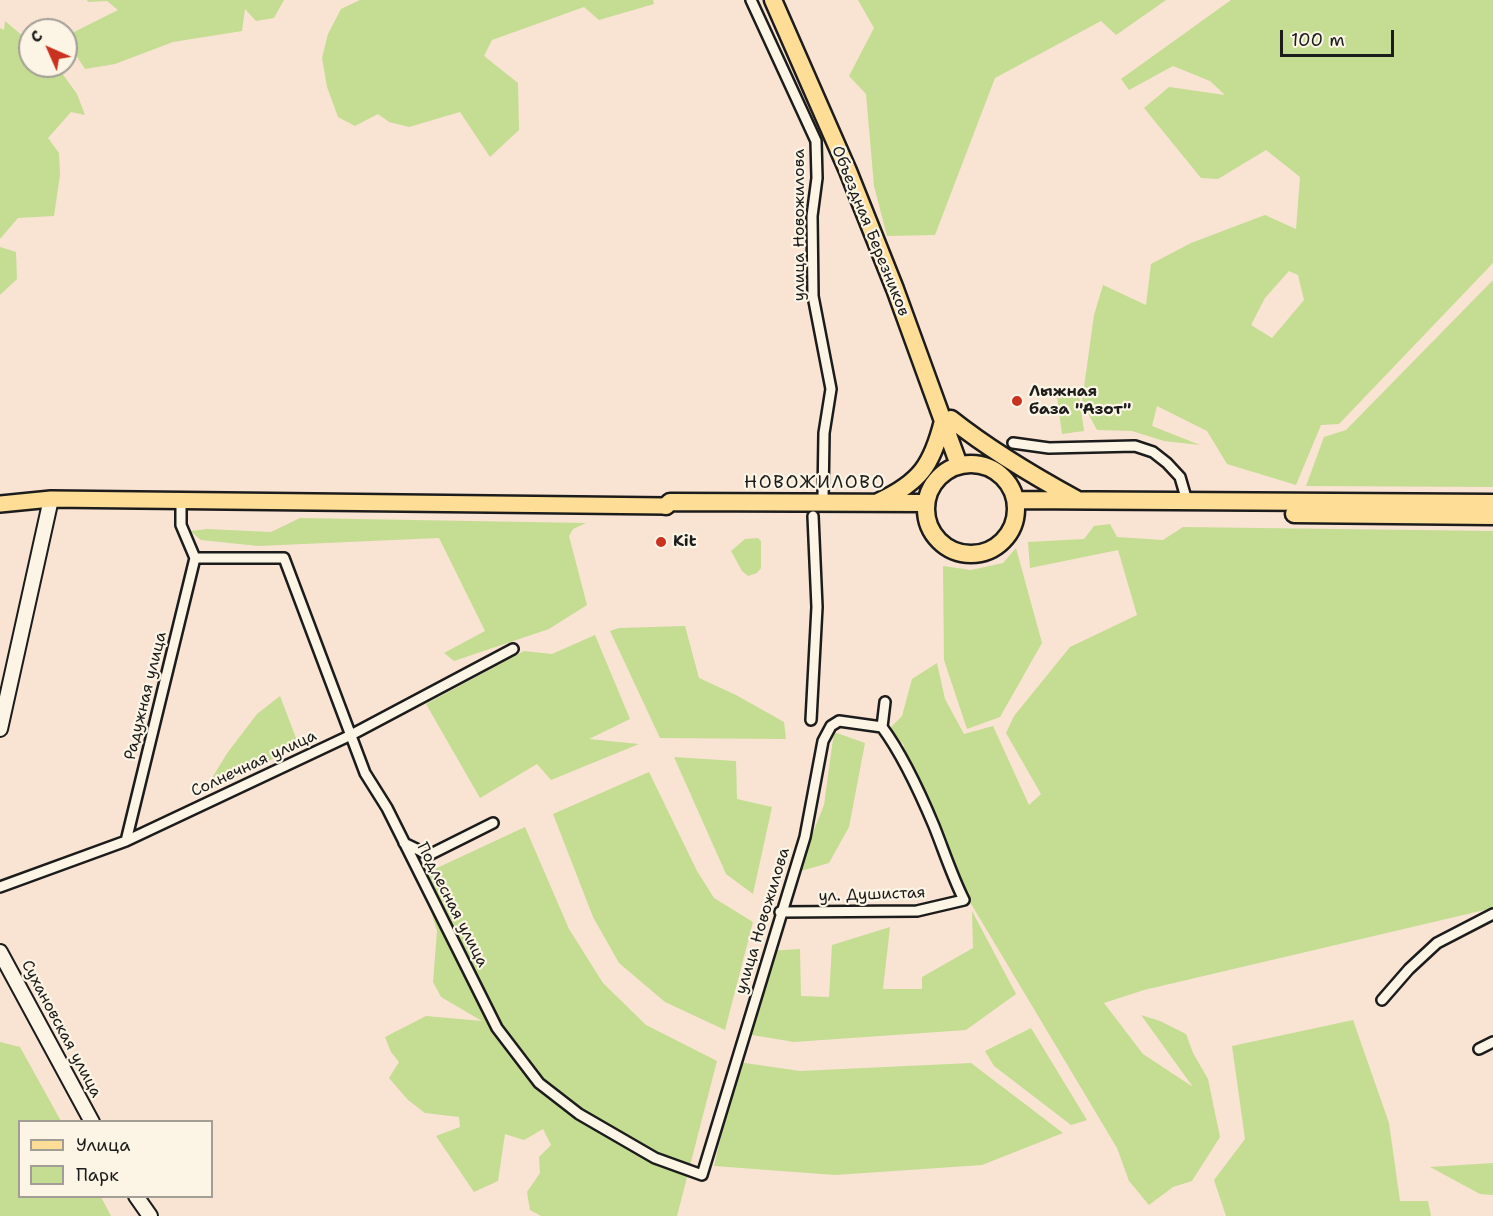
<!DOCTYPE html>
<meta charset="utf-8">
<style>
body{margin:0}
#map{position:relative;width:1493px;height:1216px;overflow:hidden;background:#f9e3d3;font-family:"Shantell Sans",sans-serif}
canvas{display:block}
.legend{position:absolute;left:18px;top:1120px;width:195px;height:78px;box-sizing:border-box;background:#fcf5e5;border:2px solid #a29e95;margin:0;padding:8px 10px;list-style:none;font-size:18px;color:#1c1c1c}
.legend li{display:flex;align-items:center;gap:12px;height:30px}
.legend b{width:30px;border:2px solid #a29e95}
.north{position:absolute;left:18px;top:18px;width:60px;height:60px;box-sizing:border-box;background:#fcf5e5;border:2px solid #a29e95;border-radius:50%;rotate:315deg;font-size:16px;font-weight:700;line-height:24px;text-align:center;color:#1c1c1c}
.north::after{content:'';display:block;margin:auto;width:21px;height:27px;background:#c8321e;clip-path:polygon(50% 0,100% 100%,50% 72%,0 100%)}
.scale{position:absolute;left:1280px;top:30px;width:114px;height:27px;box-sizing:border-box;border:3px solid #1c1c1c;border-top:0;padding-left:8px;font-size:18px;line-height:21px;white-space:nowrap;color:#1c1c1c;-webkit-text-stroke:4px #fcf5e5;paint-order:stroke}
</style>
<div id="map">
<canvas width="1493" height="1216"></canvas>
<ul class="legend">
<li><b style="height:8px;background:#fedd96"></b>Улица</li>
<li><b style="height:16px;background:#c4dd93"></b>Парк</li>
</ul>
<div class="north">С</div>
<div class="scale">100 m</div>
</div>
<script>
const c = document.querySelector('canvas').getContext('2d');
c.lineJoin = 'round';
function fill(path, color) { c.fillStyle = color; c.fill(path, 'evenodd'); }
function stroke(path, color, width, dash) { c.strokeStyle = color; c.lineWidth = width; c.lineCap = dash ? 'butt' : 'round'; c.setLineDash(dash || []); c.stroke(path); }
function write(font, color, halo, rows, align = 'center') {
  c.font = font + ' "Shantell Sans",sans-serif'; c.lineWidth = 4.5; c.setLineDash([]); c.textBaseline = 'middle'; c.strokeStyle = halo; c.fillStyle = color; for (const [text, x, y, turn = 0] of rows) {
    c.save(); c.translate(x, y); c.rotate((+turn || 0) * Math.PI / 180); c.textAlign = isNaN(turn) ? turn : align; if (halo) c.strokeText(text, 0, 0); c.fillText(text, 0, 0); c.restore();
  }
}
const green = new Path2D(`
 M 87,0 L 284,0 L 274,18 L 256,21 L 245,9 L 242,31 L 173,42 L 115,64 L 85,69 L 66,40 L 66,36 L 118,10 L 107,1 L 88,2 Z
 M 360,0 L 653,0 L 654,4 L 599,20 L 584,7 L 492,40 L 484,56 L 518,83 L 519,130 L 490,157 L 460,112 L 409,127 L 389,122 L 378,114 L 355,126 L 338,117 L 327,87 L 322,58 L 328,34 L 341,9 Z
 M 858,0 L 1166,0 L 1116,35 L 1101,21 L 995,78 L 935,235 L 887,236 L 874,186 L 866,94 L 849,76 L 874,28 Z
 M 1231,0 L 1493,0 L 1493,263 L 1339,424 L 1321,425 L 1296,485 L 1227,464 L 1207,431 L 1157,406 L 1152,426 L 1200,445 L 1164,441 L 1132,431 L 1097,430 L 1082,402 L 1094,315 L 1103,285 L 1146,305 L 1151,264 L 1191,243 L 1265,215 L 1296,229 L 1300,177 L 1266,150 L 1218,179 L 1201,178 L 1144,108 L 1169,87 L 1225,95 L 1210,81 L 1173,66 L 1129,90 L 1121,79 ZM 1289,271 L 1298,275 L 1304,300 L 1272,338 L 1251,325 L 1265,298 Z
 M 5,21 L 30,42 L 30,66 L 57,66 L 77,94 L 85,115 L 71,112 L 48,138 L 59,153 L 60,175 L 54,216 L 18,218 L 0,239 L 0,28 L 4,30 Z
 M 0,247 L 16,252 L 17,279 L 0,295 Z
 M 1493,280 L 1493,487 L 1306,486 L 1324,437 L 1346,430 Z
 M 1078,387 L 1084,431 L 1062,434 L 1056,390 Z
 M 300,518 L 586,523 L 573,529 L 569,536 L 587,605 L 549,629 L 454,661 L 444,653 L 485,631 L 439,538 L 258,546 L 201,540 L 190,531 L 207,529 L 271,532 Z
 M 1110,524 L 1117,537 L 1163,540 L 1183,527 L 1493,531 L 1493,908 L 1144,990 L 1104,1003 L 1143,1054 L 1193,1087 L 1141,1015 L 1160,1021 L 1186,1034 L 1193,1053 L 1208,1079 L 1220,1137 L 1192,1181 L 1173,1187 L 1149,1205 L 1129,1181 L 1117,1148 L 955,877 L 950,853 L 914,768 L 899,757 L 904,745 L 889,729 L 902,716 L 912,679 L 937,663 L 945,699 L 964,734 L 993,726 L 1029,805 L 1041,794 L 1006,733 L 1014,716 L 1070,647 L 1137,615 L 1118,550 L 1030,568 L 1028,542 L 1084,539 L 1094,526 Z
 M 758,538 L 761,541 L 761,568 L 757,573 L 748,576 L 742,571 L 731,551 L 745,539 Z
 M 1016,548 L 1042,643 L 1000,717 L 967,729 L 944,660 L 943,566 L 971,570 L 1003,563 Z
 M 685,626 L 699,678 L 736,695 L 784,722 L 786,739 L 660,738 L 610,631 L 619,628 Z
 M 595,635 L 630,719 L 589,739 L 639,744 L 551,780 L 537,764 L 480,798 L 426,704 L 524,651 L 552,654 Z
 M 280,696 L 299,746 L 202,794 L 228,752 L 257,714 Z
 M 834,732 L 865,743 L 849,827 L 829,863 L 797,872 L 824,805 Z
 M 674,757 L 736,761 L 737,799 L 772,807 L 753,894 L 726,874 Z
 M 649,772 L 697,871 L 714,898 L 753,922 L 725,1030 L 665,1002 L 619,963 L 593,917 L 553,814 Z
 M 525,827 L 569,929 L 603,983 L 646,1025 L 717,1061 L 677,1216 L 541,1216 L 530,1210 L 527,1192 L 540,1173 L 539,1157 L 551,1145 L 543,1129 L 524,1140 L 505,1134 L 498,1181 L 474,1192 L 436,1136 L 460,1127 L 459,1117 L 425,1113 L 408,1100 L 389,1078 L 399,1062 L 391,1052 L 385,1037 L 426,1016 L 482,1021 L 441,997 L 433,982 L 437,931 L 427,898 L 424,874 Z
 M 972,911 L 1016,994 L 966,1030 L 794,1042 L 746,1034 L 766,951 L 800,949 L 801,996 L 829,997 L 832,945 L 890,927 L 883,989 L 922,989 L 922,977 L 973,948 Z
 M 1353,1020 L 1389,1123 L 1400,1201 L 1428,1201 L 1431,1216 L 1226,1216 L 1214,1180 L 1245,1139 L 1232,1046 Z
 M 1031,1028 L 1087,1120 L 1071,1125 L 994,1066 L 985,1051 Z
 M 0,1042 L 20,1047 L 61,1121 L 20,1122 L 20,1196 L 101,1197 L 111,1216 L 0,1216 Z
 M 738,1062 L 800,1071 L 971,1063 L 1063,1133 L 982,1165 L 835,1175 L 714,1166 Z
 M 1493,1163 L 1493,1195 L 1480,1194 L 1430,1167 Z`);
const street = new Path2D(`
 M 751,0 L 816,141 L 817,178 L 812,216 L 813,296 L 831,389 L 824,433 L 823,498
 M 1013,443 L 1049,448 L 1135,446 L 1153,452 L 1167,463 L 1180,477 L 1187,501
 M 181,499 L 181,525 L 195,558
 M 195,558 L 284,558 L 365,773 L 387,808 L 497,1028 L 539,1083 L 579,1114 L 655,1158 L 702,1175 L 805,837 L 823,741 L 831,726 L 839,721 L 882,727
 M 811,720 L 817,607 L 813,516
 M 882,727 L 885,702
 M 126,841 L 195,558
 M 404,843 L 429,855 L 493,823
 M 0,887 L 126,841 L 351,735 L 513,649
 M 780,912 L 917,911 L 964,900 C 952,876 944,851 934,826 C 921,795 902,754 882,727
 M 1382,1000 L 1409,969 L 1437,943 L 1493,914
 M 1479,1049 L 1493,1042`);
const secondary = new Path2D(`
 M 0,729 L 51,499
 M 0,952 L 92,1122
 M 136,1196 L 150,1216`);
const primary = new Path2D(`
 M 0,504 L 51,499 L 666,506`);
const highway = new Path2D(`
 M 773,0 L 848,171 L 895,289 L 959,465
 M 951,419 C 990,450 1032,475 1076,499
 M926 509a45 45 0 1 1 90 0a45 45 0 1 1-90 0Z
 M 1015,500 L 1493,503
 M 880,501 C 920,482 932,465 943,421
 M 666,506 L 670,502 L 926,503
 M 1294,514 L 1493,516`);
const markers = [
 [1017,401,6,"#c8321e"],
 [661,542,6,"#c8321e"]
];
const streetNames = [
 ["улица Новожилова",800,225,-90],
 ["Объездная Березников",870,231,68],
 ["Радужная улица",146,696,-76],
 ["Солнечная улица",254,764,-25],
 ["ул. Душистая",872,895,-2],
 ["Подлесная улица",452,905,63],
 ["улица Новожилова",763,921,-73],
 ["Сухановская улица",61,1029,62]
];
const poiNames = [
 ["Лыжная",1029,392],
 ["база \"Азот\"",1029,410],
 ["Kit",673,542]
];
const neighbourhoodNames = [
 ["НОВОЖИЛОВО",815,483]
];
fill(green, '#c4dd93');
stroke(street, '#1c1c1c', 14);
stroke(secondary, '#1c1c1c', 18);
stroke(primary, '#1c1c1c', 20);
stroke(highway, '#1c1c1c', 21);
stroke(street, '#fcf5e5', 9);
stroke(secondary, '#fcf5e5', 14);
stroke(primary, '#fedd96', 15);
stroke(highway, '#fedd96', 16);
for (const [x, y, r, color] of markers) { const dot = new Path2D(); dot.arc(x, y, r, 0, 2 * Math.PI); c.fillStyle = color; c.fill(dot); stroke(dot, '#fcf5e5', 2); }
write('16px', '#1c1c1c', '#fcf5e5', streetNames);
write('bold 16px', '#1c1c1c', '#fcf5e5', poiNames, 'left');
c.letterSpacing = '1.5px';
write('18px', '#1c1c1c', '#fcf5e5', neighbourhoodNames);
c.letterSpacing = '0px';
</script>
